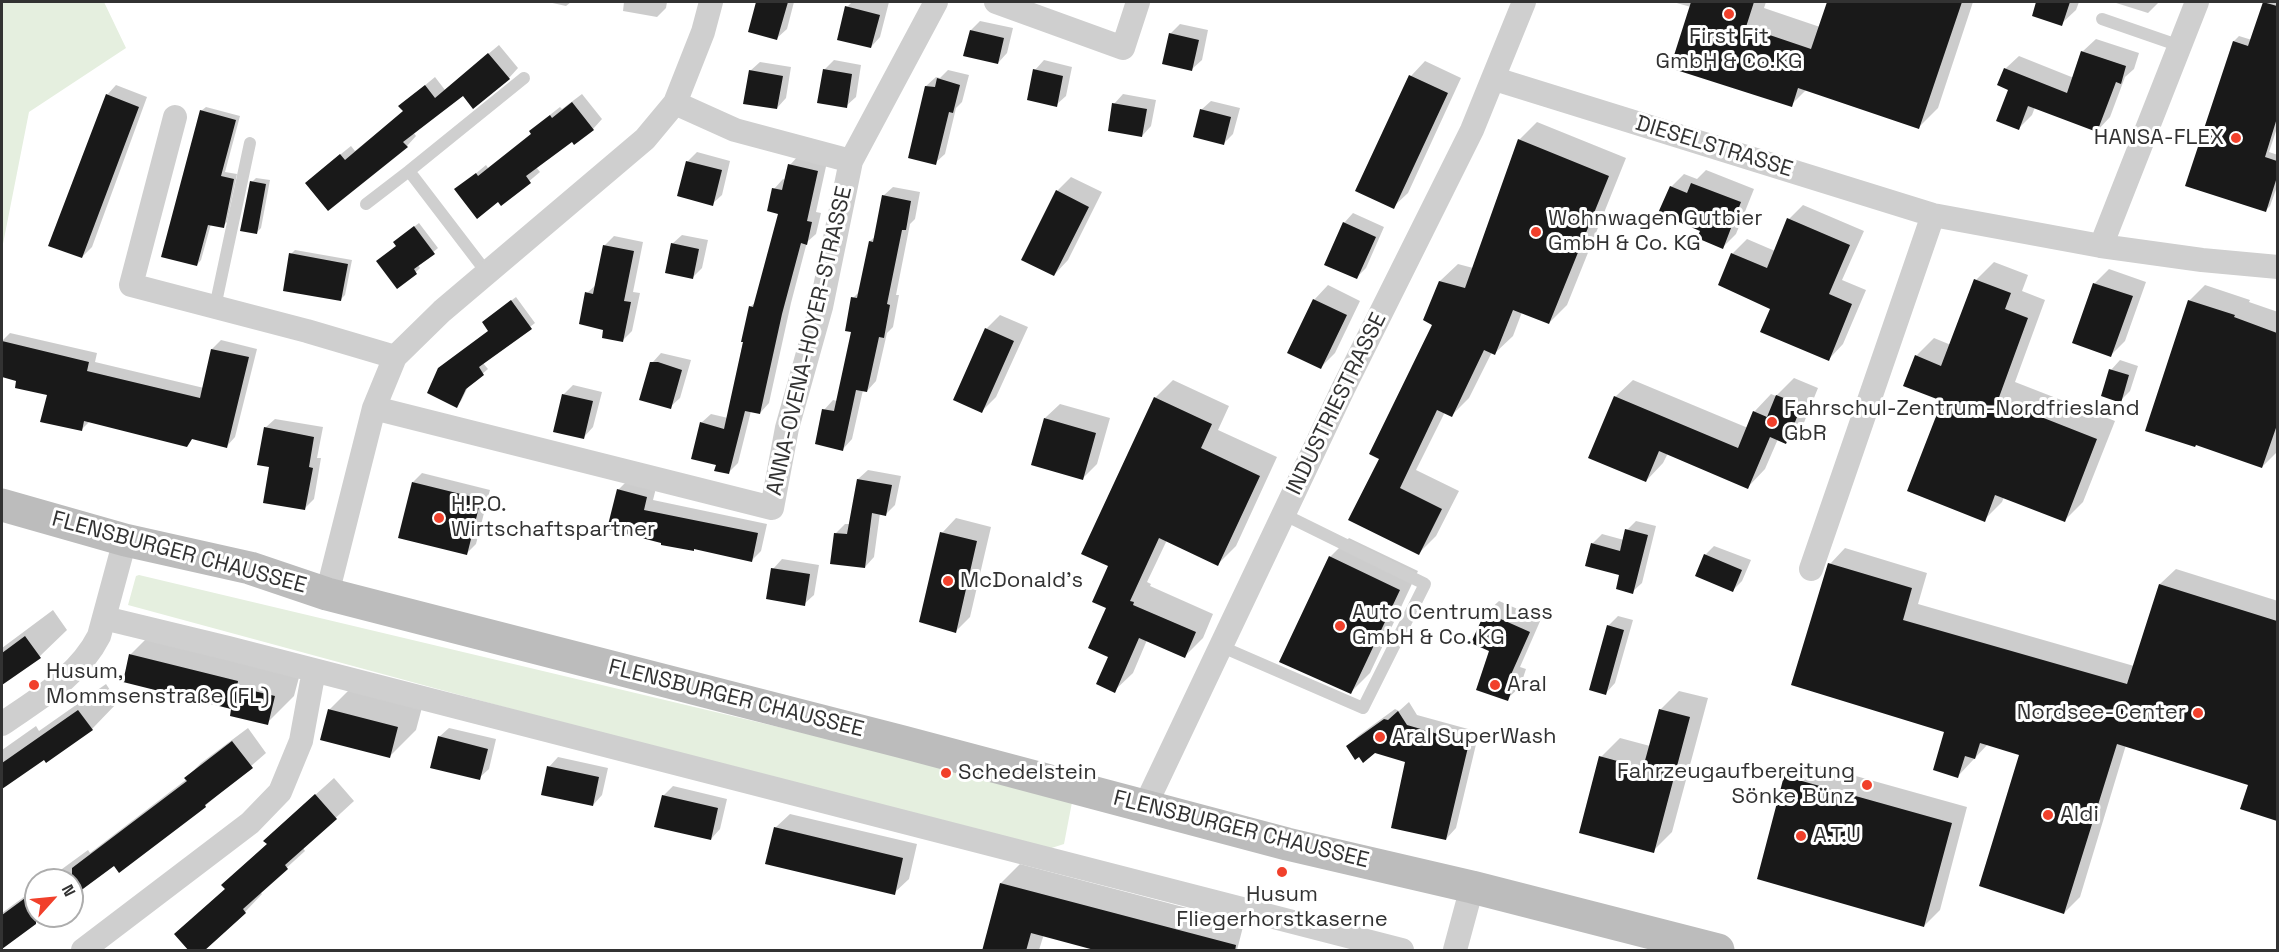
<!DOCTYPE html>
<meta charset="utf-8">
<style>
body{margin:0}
#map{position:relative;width:2279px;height:952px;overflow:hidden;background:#fff;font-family:"Space Grotesk",sans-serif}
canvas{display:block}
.frame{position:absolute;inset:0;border:3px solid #323232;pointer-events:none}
.north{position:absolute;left:24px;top:868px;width:60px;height:60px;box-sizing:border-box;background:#fff;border:2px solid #adadad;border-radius:50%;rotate:63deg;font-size:16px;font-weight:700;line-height:24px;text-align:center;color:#323232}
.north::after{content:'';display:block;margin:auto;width:21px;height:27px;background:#f1402b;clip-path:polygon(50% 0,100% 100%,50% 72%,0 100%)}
</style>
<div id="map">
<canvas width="2279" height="952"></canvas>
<div class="frame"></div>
<div class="north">N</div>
</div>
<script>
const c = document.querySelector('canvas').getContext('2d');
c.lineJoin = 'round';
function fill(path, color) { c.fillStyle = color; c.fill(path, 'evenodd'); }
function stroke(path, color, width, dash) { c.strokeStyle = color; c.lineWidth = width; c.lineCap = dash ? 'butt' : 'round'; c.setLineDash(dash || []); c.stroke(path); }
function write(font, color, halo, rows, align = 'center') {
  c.font = font + ' "Space Grotesk",sans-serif'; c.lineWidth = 6; c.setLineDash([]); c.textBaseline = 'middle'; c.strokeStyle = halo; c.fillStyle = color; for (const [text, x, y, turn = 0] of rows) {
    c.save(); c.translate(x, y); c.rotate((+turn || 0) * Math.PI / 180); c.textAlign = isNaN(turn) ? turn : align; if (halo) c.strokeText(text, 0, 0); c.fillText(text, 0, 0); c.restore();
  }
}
const green = new Path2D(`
 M 2,2 L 104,2 L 126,48 L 29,112 L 2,249 Z
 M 139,575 L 1073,797 L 1064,844 L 1039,852 L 128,605 L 136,576 Z`);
const shadow = new Path2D(`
 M 548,2 L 571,2 L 566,6 Z
 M 624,2 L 667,2 L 666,8 L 657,17 L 623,11 Z
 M 758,2 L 794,2 L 787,29 L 777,38 L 750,31 Z
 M 852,2 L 889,2 L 880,37 L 871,47 L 847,7 Z
 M 1673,2 L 1766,2 L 1764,8 L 1820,27 L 1829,2 L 1973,2 L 1938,108 L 1919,127 L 1807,89 L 1791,105 L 1691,7 Z
 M 2038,2 L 2079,2 L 2076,10 L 2061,24 L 2034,15 Z
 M 2113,2 L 2159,2 L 2148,13 Z
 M 2265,2 L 2278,2 L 2278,125 L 2269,152 L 2278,155 L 2278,184 L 2270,206 L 2265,211 L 2187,185 L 2234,41 L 2239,36 L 2252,40 Z
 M 980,21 L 1013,28 L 1007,53 L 998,63 L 971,30 Z
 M 1180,24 L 1208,30 L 1202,60 L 1192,69 L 1170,34 Z
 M 2096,39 L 2139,53 L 2134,69 L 2125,77 L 2110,117 L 2097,131 L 2035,107 L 2032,115 L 2019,128 L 2005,69 L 2019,56 L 2074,78 L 2082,52 Z
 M 499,45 L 518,68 L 509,78 L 473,106 L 463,94 L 413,132 L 416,136 L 407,146 L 328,209 L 316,174 L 351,146 L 355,151 L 404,111 L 400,106 L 435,77 L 445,90 Z
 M 834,60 L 861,65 L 856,97 L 846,106 L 824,70 Z
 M 1044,60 L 1072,67 L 1066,96 L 1056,105 L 1035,70 Z
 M 1425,61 L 1461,78 L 1408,193 L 1393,207 L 1357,190 L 1411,76 Z
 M 760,62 L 791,67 L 786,98 L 777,108 L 750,71 Z
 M 948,70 L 969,75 L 962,102 L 956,108 L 945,154 L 935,163 L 926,86 L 936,77 L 940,78 Z
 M 116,85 L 147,97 L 92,247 L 82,257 L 107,95 Z
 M 582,94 L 602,119 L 593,129 L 572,140 L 536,167 L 540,172 L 502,204 L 499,200 L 456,190 L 486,165 L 488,168 L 532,133 L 531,131 L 541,122 L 560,107 L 562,109 Z
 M 1123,94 L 1156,100 L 1151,126 L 1142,136 L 1114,104 Z
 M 1211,101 L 1240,108 L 1233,134 L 1224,143 L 1201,110 Z
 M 206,107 L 240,116 L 225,172 L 237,174 L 227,222 L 223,226 L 211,224 L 201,260 L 197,265 L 201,111 Z
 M 1537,122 L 1626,158 L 1567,305 L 1549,323 L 1522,312 L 1513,336 L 1495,353 L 1492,352 L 1469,398 L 1452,415 L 1445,412 L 1416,470 L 1459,491 L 1436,536 L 1418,554 L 1381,458 L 1434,324 L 1440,281 L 1458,264 L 1473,268 L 1519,140 Z
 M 697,152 L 730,161 L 722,195 L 712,204 L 687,162 Z
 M 799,155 L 827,162 L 816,212 L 821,213 L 816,234 L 807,242 L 791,303 L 769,403 L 760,413 L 751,411 L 738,463 L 728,473 L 717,464 L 701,423 L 711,414 L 728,418 L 750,307 L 756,302 L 780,213 L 774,189 L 783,179 L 786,180 L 790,165 Z
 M 1706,170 L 1754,189 L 1736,234 L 1723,247 L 1702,230 L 1671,187 L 1684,174 L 1697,179 Z
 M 1071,177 L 1102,192 L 1068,260 L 1054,275 L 1057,191 Z
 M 256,178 L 270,180 L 261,228 L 256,233 L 252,182 Z
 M 893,187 L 920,192 L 915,219 L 910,224 L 896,295 L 899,295 L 893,327 L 887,333 L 876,381 L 867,391 L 863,390 L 852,439 L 843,449 L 824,410 L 833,400 L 837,401 L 852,331 L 853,298 L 860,291 L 870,241 L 876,236 L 883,196 Z
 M 1803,205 L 1864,231 L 1842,280 L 1866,290 L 1843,344 L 1829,359 L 1772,308 L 1732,254 L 1747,239 L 1775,251 L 1789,219 Z
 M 1353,213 L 1384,227 L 1366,268 L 1357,277 L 1344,223 Z
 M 419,223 L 438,248 L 418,265 L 420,268 L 416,272 L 398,287 L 397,245 L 399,238 Z
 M 682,235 L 708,240 L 702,268 L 693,277 L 672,244 Z
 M 614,236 L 643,242 L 633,292 L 640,293 L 632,331 L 623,340 L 605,328 L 587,293 L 597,284 L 605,245 Z
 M 295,250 L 352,260 L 345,295 L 341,299 L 291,254 Z
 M 1994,262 L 2028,275 L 2022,291 L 2045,300 L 2015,382 L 2115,421 L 2083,502 L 2064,521 L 2004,497 L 2002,502 L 1984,520 L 1944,400 L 1916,356 L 1934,338 L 1951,345 L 1976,280 Z
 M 2109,269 L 2146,282 L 2125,341 L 2111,355 L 2074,342 L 2095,283 Z
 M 1328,285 L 1360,301 L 1335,353 L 1321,367 L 1314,300 Z
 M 2205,285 L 2250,300 L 2249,302 L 2278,312 L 2278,451 L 2262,467 L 2189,301 Z
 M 516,297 L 535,323 L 483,363 L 488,369 L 469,385 L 461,401 L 457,406 L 489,330 L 488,318 Z
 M 1000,315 L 1028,327 L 996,397 L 982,411 L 986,329 Z
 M 10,333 L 97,353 L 95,362 L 204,388 L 212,349 L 221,340 L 257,349 L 235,437 L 227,446 L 193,438 L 186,445 L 90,421 L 81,430 L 48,394 L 18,379 L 2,375 L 2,341 Z
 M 661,353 L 691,360 L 680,398 L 670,407 L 652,363 Z
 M 2120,360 L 2138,366 L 2130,391 L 2120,401 L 2111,370 Z
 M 1794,378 L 1818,388 L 1803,425 L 1786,442 L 1778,439 L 1765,469 L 1748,487 L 1668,453 L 1663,463 L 1646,481 L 1615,397 L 1633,380 L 1748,428 L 1754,412 L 1771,394 L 1776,396 Z
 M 1173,380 L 1229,406 L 1218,430 L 1277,457 L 1236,546 L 1218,564 L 1167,540 L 1147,582 L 1151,584 L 1150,586 L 1213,614 L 1203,638 L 1185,656 L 1147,640 L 1133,673 L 1114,691 L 1108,607 L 1110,566 L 1155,398 Z
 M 573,385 L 602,392 L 593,427 L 584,437 L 563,395 Z
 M 1060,404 L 1110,418 L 1097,464 L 1083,478 L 1045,418 Z
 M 275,419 L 323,427 L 317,458 L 321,458 L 314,499 L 304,509 L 271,466 L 265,428 Z
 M 868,470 L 901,476 L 895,505 L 886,514 L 880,513 L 874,557 L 865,567 L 836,533 L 845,524 L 850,524 L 858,479 Z
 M 422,473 L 490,490 L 476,544 L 467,553 L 413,482 Z
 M 628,480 L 656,488 L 653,500 L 767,524 L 761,551 L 751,561 L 695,548 L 663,544 L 618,490 Z
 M 956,518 L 991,527 L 970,617 L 956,631 L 942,533 Z
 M 1636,521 L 1656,526 L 1642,583 L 1632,592 L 1621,574 L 1592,544 L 1602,534 L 1624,540 L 1627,530 Z
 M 1349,538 L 1418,571 L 1370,673 L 1351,692 L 1330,557 Z
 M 1714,546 L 1751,560 L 1742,581 L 1733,590 L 1705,555 Z
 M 1845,548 L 1927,573 L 1918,604 L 2134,666 L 2160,584 L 2176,569 L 2278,601 L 2278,819 L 2242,808 L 2250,784 L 2126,745 L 2080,897 L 2064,913 L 2021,754 L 1988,744 L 1958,776 L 1946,731 L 1830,564 Z
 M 782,559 L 819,565 L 814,595 L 804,604 L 773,569 Z
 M 1499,601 L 1541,619 L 1520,667 L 1526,669 L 1520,687 L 1507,699 L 1491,650 L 1486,613 Z
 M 53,610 L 67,630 L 40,656 L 2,683 L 2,648 Z
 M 1618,616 L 1633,620 L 1615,683 L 1606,693 L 1608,626 Z
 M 158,627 L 301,670 L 294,696 L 267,723 L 233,708 L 124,681 L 131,654 Z
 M 357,682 L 424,700 L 416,730 L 389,757 L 322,739 L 330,709 Z
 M 106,684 L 118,702 L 92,729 L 44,758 L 2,787 L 2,750 L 36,726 L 39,731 Z
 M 1679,691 L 1708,698 L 1672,832 L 1653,851 L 1601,757 L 1620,738 L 1650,746 L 1660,710 Z
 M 1409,702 L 1417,715 L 1479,732 L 1456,828 L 1446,839 L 1407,761 L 1375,751 L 1347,747 L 1358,736 L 1395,709 L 1399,711 Z
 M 248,728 L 266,753 L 205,806 L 115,864 L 72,896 L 72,880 L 47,880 L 88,850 L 90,853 L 187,779 L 186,778 L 201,763 Z
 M 449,728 L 496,739 L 489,769 L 479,778 L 439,737 Z
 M 558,757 L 608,768 L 602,795 L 593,805 L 549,767 Z
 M 1802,761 L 1967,807 L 1940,910 L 1924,926 L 1786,777 Z
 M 334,778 L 354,801 L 303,848 L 305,851 L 260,892 L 262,894 L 245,912 L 176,934 L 226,888 L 241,868 L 268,843 L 283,824 Z
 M 673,786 L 727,799 L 720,829 L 711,839 L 663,796 Z
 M 790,814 L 917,844 L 909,879 L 894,893 L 775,828 Z
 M 1020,864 L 1244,923 L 1237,950 L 1105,950 L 1044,934 L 1039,950 L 984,950 L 1001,883 Z
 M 36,888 L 36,916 L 44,916 L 2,947 L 2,913 Z`);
const building = new Path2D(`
 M 756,2 L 788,2 L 777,40 L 748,32 Z
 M 1691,2 L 1754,2 L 1746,27 L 1811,49 L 1827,2 L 1962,2 L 1919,129 L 1798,88 L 1792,107 L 1670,68 Z
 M 2036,2 L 2070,2 L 2062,26 L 2032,16 Z
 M 2263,2 L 2277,6 L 2277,118 L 2265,157 L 2277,161 L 2277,177 L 2266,212 L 2185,186 L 2233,41 L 2248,46 Z
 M 845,6 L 880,15 L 871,48 L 837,40 Z
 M 970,30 L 1004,38 L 998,64 L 963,56 Z
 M 1169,33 L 1199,40 L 1192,71 L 1162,64 Z
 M 2081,51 L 2126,66 L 2121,84 L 2116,82 L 2097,132 L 2028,106 L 2019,130 L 1996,121 L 2008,90 L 1997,85 L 2004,68 L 2067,93 Z
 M 488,53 L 510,79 L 473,109 L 463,96 L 403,142 L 408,147 L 328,211 L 305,183 L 340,154 L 345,160 L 403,111 L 398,106 L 425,85 L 435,98 Z
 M 823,69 L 852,74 L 847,108 L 817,103 Z
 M 1033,69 L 1063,76 L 1057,107 L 1027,100 Z
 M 749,70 L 783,76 L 777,109 L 743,104 Z
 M 1409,75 L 1448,93 L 1394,209 L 1355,191 Z
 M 937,78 L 960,85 L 953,113 L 949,112 L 936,165 L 908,158 L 925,86 L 935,87 Z
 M 106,94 L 139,107 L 82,258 L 48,246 Z
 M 572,102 L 594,130 L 574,145 L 572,142 L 526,176 L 531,183 L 501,206 L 498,202 L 477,219 L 454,189 L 476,173 L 478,176 L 531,134 L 529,131 L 550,115 L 552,118 Z
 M 1112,103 L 1147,109 L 1142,137 L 1108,131 Z
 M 1200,109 L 1231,117 L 1224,145 L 1193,137 Z
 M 200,110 L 236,120 L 221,176 L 234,179 L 224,228 L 208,225 L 197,266 L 161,257 Z
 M 1518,139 L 1609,176 L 1549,324 L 1513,310 L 1495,355 L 1484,350 L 1452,417 L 1437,410 L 1400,488 L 1442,509 L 1419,555 L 1348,520 L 1379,459 L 1369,454 L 1432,325 L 1423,320 L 1439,281 L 1465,288 Z
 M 686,161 L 722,170 L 713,206 L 677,196 Z
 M 788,164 L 818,171 L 807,221 L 812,222 L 807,245 L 801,243 L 782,314 L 760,414 L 745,411 L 729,474 L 714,471 L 716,465 L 691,459 L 700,422 L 724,429 L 743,342 L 741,342 L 749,306 L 753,307 L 778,214 L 767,211 L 772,188 L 782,190 Z
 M 250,181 L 266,184 L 257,234 L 240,231 Z
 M 1691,183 L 1741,202 L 1723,249 L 1697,238 L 1700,231 L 1658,213 L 1670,186 L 1687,193 Z
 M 1056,190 L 1089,207 L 1054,276 L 1021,260 Z
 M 882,195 L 911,201 L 906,230 L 902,230 L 887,304 L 890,305 L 884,338 L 879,337 L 867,392 L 856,390 L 843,451 L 815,444 L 822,409 L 834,411 L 851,332 L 845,331 L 851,297 L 857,298 L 869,241 L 873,242 Z
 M 1787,218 L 1850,245 L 1829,294 L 1852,304 L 1829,361 L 1760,332 L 1770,309 L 1718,285 L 1731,253 L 1767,268 Z
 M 1343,222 L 1376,237 L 1357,279 L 1324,265 Z
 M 414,226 L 435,254 L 414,269 L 417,274 L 397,289 L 376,261 L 396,246 L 393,242 Z
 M 671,243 L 699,249 L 693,279 L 665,273 Z
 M 603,245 L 634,251 L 624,301 L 631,302 L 623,342 L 602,338 L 603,330 L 579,324 L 585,292 L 593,294 Z
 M 289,253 L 348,264 L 341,301 L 283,291 Z
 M 1974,279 L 2011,293 L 2005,309 L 2028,318 L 1998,400 L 2097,439 L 2065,522 L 1995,495 L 1985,522 L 1907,491 L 1942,401 L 1903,386 L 1915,355 L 1941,366 Z
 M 2093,283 L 2133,296 L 2111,357 L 2072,343 Z
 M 1313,299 L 1347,315 L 1321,369 L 1287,353 Z
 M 511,300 L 532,329 L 479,367 L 484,375 L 466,389 L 457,408 L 427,393 L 438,368 L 488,331 L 482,322 Z
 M 2188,300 L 2235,315 L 2234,317 L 2277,333 L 2277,425 L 2262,468 L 2196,445 L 2195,447 L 2145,431 Z
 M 985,328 L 1014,341 L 982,413 L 953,400 Z
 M 2,341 L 89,362 L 87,371 L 200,398 L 211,349 L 249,357 L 227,448 L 192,439 L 187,447 L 84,421 L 82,431 L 40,422 L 47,395 L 15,388 L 16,381 L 2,377 Z
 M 650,362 L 658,362 L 682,370 L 671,409 L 639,400 Z
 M 2109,369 L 2129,375 L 2121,403 L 2101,396 Z
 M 562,394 L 593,401 L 584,439 L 553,432 Z
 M 1776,395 L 1802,405 L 1786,444 L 1770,437 L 1748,489 L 1659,451 L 1646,482 L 1588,458 L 1614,396 L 1738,448 L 1753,411 L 1767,417 Z
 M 1154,397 L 1212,424 L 1201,448 L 1260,476 L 1218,566 L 1159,538 L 1130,601 L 1134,602 L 1133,605 L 1196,632 L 1185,658 L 1139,638 L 1115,693 L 1096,684 L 1108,657 L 1088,648 L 1106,608 L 1092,602 L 1108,566 L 1081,554 Z
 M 1044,418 L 1096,433 L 1083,480 L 1031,465 Z
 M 264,427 L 314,437 L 309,467 L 313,468 L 305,510 L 263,503 L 269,467 L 257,465 Z
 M 857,479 L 892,485 L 886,516 L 872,513 L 865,568 L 830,564 L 834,533 L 847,534 Z
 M 412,482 L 481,499 L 467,555 L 398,538 Z
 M 617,489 L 647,497 L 644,510 L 758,533 L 752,562 L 694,549 L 694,551 L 661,545 L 661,543 L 607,529 Z
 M 1625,529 L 1648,535 L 1633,594 L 1616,589 L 1619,575 L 1585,566 L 1591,543 L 1620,551 Z
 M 940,532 L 977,541 L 956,633 L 919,622 Z
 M 1704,554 L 1742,570 L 1733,592 L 1695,576 Z
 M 1329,556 L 1400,590 L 1351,694 L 1279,662 Z
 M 1828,563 L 1912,588 L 1903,620 L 2127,684 L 2159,584 L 2277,621 L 2277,821 L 2240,809 L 2248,785 L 2117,744 L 2064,914 L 1979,886 L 2019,755 L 1980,743 L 1975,759 L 1965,756 L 1958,778 L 1933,770 L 1944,732 L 1791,685 Z
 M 771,568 L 810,574 L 805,606 L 766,599 Z
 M 1485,612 L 1530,632 L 1509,679 L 1515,681 L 1508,701 L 1476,690 L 1489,651 L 1471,643 Z
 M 1607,625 L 1624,630 L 1606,695 L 1589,690 Z
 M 25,636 L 41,658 L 2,685 L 2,653 Z
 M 129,654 L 238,681 L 237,687 L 275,696 L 268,725 L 230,716 L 231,709 L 123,682 Z
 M 328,709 L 398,727 L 390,758 L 320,740 Z
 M 1659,709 L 1690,717 L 1654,853 L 1579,833 L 1599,756 L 1643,768 Z
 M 78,710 L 93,730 L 46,763 L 44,760 L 2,789 L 2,763 Z
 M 1398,711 L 1407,725 L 1469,743 L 1446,840 L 1391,828 L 1405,762 L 1375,753 L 1363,763 L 1359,757 L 1355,760 L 1346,746 L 1384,719 L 1388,720 Z
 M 438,736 L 488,749 L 480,780 L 430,768 Z
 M 232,741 L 253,768 L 205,805 L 206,807 L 119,873 L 114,866 L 72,897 L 72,868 L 187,781 L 184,778 Z
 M 547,766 L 599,777 L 593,806 L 541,795 Z
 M 1784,776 L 1952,823 L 1924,927 L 1757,879 Z
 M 315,794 L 337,819 L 285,865 L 288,869 L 243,909 L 246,913 L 204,951 L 189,951 L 174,934 L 225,889 L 221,885 L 267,844 L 263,841 Z
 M 662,795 L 718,808 L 711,840 L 654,827 Z
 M 774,827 L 903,858 L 895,895 L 765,864 Z
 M 1000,883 L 1236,945 L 1235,951 L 1098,951 L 1031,933 L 1026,951 L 982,951 Z
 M 36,890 L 36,924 L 2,949 L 2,915 Z`);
const lane = new Path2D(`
 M 2102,19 L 2180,46
 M 366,204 L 409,171
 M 487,273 L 409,171 L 524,78
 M 215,307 L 250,143
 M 1220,646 L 1363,708 L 1425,584 L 1283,514`);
const street = new Path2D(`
 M 996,2 L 1123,48 L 1138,2
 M 1495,79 L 1933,215 L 2101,246 L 2202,260 L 2278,267
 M 675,103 L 735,130 L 851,161
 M 175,117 L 131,285 L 307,331 L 395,357
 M 2101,246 L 2197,2
 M 374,408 L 772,508 L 787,428 L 821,307 L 851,161 L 936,2
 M 1811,569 L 1933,215
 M 327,594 L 374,408 L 395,357 L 442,311 L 645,139 L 675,103 L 703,32 L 711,2
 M 104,618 L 228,648 L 1402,950
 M 2,724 C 39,698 78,677 99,636 L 125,540
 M 1145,806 L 1343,389 L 1472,130 L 1524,2
 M 83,950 L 250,823 L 280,792 L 301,741 L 314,670
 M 1455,950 L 1472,887`);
const secondary = new Path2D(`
 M 2,505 L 125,540 L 250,568 L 327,594 L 903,742 L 1287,844 L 1472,887 L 1718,950`);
const markers = [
 [1729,14,6,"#f1402b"],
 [2236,138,6,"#f1402b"],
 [1536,232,6,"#f1402b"],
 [1772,422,6,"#f1402b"],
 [439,518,6,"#f1402b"],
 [948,581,6,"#f1402b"],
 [1340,626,6,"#f1402b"],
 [34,685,6,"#f1402b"],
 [1495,685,6,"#f1402b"],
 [2198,713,6,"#f1402b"],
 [1380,737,6,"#f1402b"],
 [946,773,6,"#f1402b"],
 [1867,785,6,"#f1402b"],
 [2048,815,6,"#f1402b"],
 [1801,836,6,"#f1402b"],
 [1282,872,6,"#f1402b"]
];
const poiNames = [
 ["First Fit",1729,37,"center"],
 ["GmbH & Co.KG",1729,62,"center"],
 ["HANSA-FLEX",2224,138,"right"],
 ["Wohnwagen Gutbier",1548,219],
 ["GmbH & Co. KG",1548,244],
 ["Fahrschul-Zentrum-Nordfriesland",1784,409],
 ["GbR",1784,434],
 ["H.P.O.",451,505],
 ["Wirtschaftspartner",451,530],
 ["McDonald's",960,581],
 ["Auto Centrum Lass",1352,613],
 ["GmbH & Co. KG",1352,638],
 ["Husum,",46,672],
 ["Mommsenstraße (FL)",46,697],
 ["Aral",1507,685],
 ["Nordsee-Center",2186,713,"right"],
 ["Aral SuperWash",1392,737],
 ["Fahrzeugaufbereitung",1855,772,"right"],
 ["Sönke Bünz",1855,797,"right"],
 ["Schedelstein",958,773],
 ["Aldi",2060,815],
 ["A.T.U",1813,836],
 ["Husum",1282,895,"center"],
 ["Fliegerhorstkaserne",1282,920,"center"]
];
const streetNames = [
 ["DIESELSTRASSE",1714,147,17],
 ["ANNA-OVENA-HOYER-STRASSE",810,341,-77],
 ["INDUSTRIESTRASSE",1337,404,-64],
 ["FLENSBURGER CHAUSSEE",179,553,15],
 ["FLENSBURGER CHAUSSEE",736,699,14],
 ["FLENSBURGER CHAUSSEE",1241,830,14]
];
fill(green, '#e5efdf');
fill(shadow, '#0003');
fill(building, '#191919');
stroke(lane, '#cfcfcf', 12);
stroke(street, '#cfcfcf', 24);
stroke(secondary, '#bcbcbc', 33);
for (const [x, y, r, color] of markers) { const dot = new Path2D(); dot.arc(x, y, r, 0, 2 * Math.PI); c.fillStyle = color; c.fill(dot); stroke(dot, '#fff', 2); }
write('22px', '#323232', '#fff', poiNames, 'left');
write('22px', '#323232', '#fff', streetNames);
</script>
